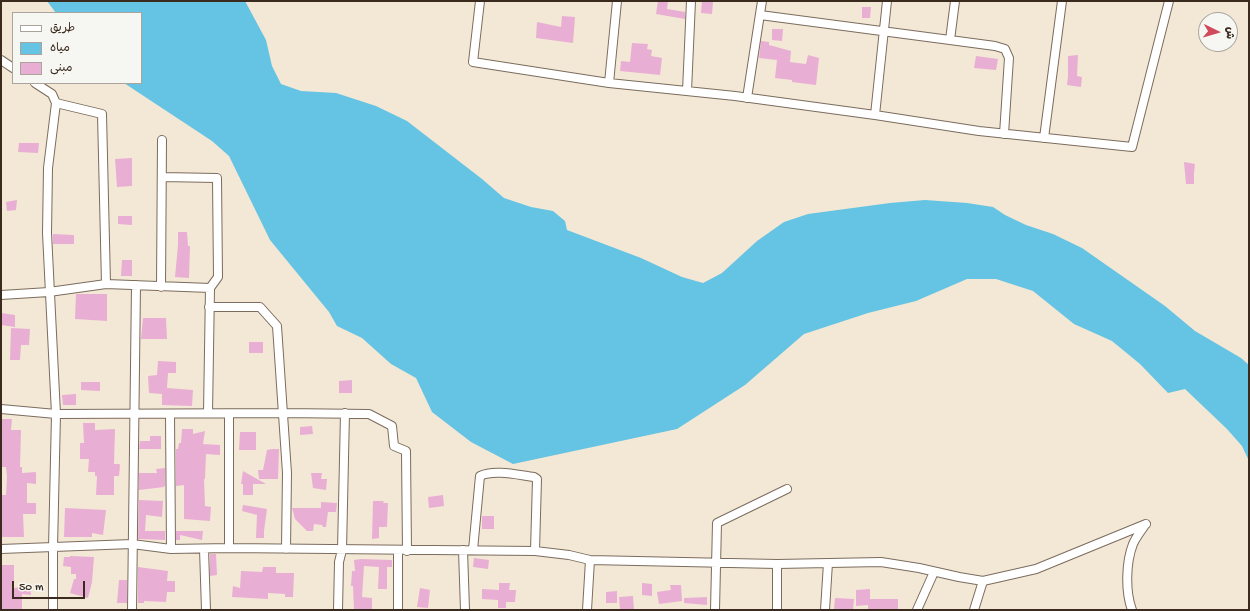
<!DOCTYPE html>
<meta charset="utf-8">
<style>
body{margin:0}
#map{position:relative;width:1250px;height:611px;overflow:hidden;background:#f3e8d5;font-family:"Gochi Hand","Playpen Sans Arabic",sans-serif}
canvas{display:block}
.frame{position:absolute;inset:0;border:2px solid #3b2a1e;pointer-events:none}
.legend{position:absolute;left:12px;top:12px;width:130px;height:72px;box-sizing:border-box;background:#f6f6f2;border:1px solid #aba49d;margin:0;padding:5px 7px;list-style:none;font-size:12px;color:#3b2a1e}
.legend li{display:flex;align-items:center;gap:8px;height:20px}
.legend b{width:20px;border:1px solid #aba49d}
.north{position:absolute;left:1198px;top:12px;width:40px;height:40px;box-sizing:border-box;background:#f6f6f2;border:1px solid #aba49d;border-radius:50%;rotate:95deg;font-size:11px;font-weight:700;line-height:16px;text-align:center;color:#3b2a1e}
.north::after{content:'';display:block;margin:auto;width:14px;height:18px;background:#d1495b;clip-path:polygon(50% 0,100% 100%,50% 72%,0 100%)}
.scale{position:absolute;left:12px;top:581px;width:73px;height:18px;box-sizing:border-box;border:2px solid #3b2a1e;border-top:0;padding-left:5px;font-size:12px;line-height:14px;white-space:nowrap;color:#3b2a1e;-webkit-text-stroke:3px #f6f6f2;paint-order:stroke}
</style>
<div id="map">
<canvas width="1250" height="611"></canvas>
<div class="frame"></div>
<ul class="legend">
<li><b style="height:5px;background:#fff"></b>طريق</li>
<li><b style="height:11px;background:#65c3e3"></b>مياه</li>
<li><b style="height:11px;background:#e9aed4"></b>مبنى</li>
</ul>
<div class="north">ش</div>
<div class="scale">50 m</div>
</div>
<script>
const c = document.querySelector('canvas').getContext('2d');
c.lineJoin = 'round';
function fill(path, color) { c.fillStyle = color; c.fill(path, 'evenodd'); }
function stroke(path, color, width, dash) { c.strokeStyle = color; c.lineWidth = width; c.lineCap = dash ? 'butt' : 'round'; c.setLineDash(dash || []); c.stroke(path); }
const water = new Path2D(`
 M 47,1 L 245,1 L 266,40 L 272,66 L 281,84 L 301,91 L 336,93 L 376,106 L 407,121 L 482,179 L 504,198 L 531,207 L 553,211 L 565,221 L 567,230 L 641,258 L 682,277 L 703,283 L 722,273 L 757,241 L 784,222 L 808,214 L 890,203 L 925,200 L 967,203 L 993,207 L 1005,215 L 1026,225 L 1053,234 L 1082,248 L 1165,306 L 1195,331 L 1241,358 L 1249,365 L 1249,461 L 1242,446 L 1227,429 L 1185,389 L 1168,393 L 1140,364 L 1112,341 L 1074,324 L 1033,291 L 996,279 L 967,279 L 916,301 L 868,313 L 804,334 L 745,385 L 677,429 L 513,464 L 471,442 L 432,412 L 416,378 L 391,364 L 362,338 L 337,326 L 329,312 L 270,240 L 229,156 L 212,141 L 124,83 L 141,83 L 141,13 L 56,13 Z`);
const building = new Path2D(`
 M 658,1 L 668,1 L 667,9 L 685,12 L 685,19 L 656,14 Z
 M 702,1 L 713,2 L 712,14 L 701,13 Z
 M 862,7 L 871,7 L 870,18 L 862,18 Z
 M 562,16 L 575,17 L 573,43 L 536,38 L 537,22 L 561,27 Z
 M 772,29 L 783,29 L 782,41 L 772,40 Z
 M 761,41 L 769,42 L 769,45 L 791,51 L 790,62 L 806,64 L 808,55 L 819,58 L 816,85 L 792,82 L 792,80 L 775,78 L 777,60 L 759,58 Z
 M 632,43 L 648,44 L 647,49 L 652,50 L 651,56 L 662,58 L 660,75 L 620,71 L 621,61 L 630,62 Z
 M 1078,55 L 1077,76 L 1082,77 L 1081,87 L 1067,85 L 1068,76 L 1068,56 Z
 M 976,56 L 998,59 L 996,70 L 974,68 Z
 M 19,143 L 39,143 L 38,153 L 18,152 Z
 M 132,158 L 132,186 L 117,187 L 115,159 Z
 M 1184,162 L 1195,164 L 1194,173 L 1194,184 L 1186,184 Z
 M 17,200 L 16,210 L 7,211 L 6,202 Z
 M 118,216 L 132,216 L 132,225 L 118,224 Z
 M 178,232 L 187,232 L 188,246 L 190,246 L 189,278 L 175,277 L 178,245 Z
 M 53,234 L 74,235 L 74,244 L 53,244 Z
 M 122,260 L 132,260 L 132,276 L 121,276 Z
 M 76,294 L 107,294 L 107,321 L 75,319 Z
 M 1,313 L 15,315 L 15,327 L 1,325 Z
 M 143,318 L 166,318 L 167,339 L 141,339 Z
 M 11,328 L 30,329 L 29,345 L 21,345 L 20,360 L 10,360 Z
 M 249,342 L 263,342 L 263,353 L 249,353 Z
 M 158,361 L 176,362 L 176,373 L 168,373 L 167,388 L 193,390 L 192,406 L 162,405 L 162,394 L 149,393 L 148,376 L 157,375 Z
 M 352,380 L 352,393 L 339,393 L 339,381 Z
 M 81,382 L 100,382 L 100,391 L 81,390 Z
 M 76,394 L 76,405 L 63,405 L 62,395 Z
 M 1,419 L 12,419 L 11,430 L 21,430 L 20,467 L 22,467 L 22,473 L 36,472 L 36,484 L 27,483 L 27,503 L 36,503 L 36,514 L 23,514 L 24,537 L 1,537 L 1,495 L 6,495 L 7,477 L 6,467 L 1,467 Z
 M 83,423 L 95,423 L 95,430 L 115,429 L 114,464 L 119,464 L 120,465 L 119,476 L 114,476 L 114,495 L 96,495 L 97,476 L 95,476 L 95,472 L 88,472 L 89,459 L 80,459 L 80,443 L 84,443 Z
 M 312,426 L 313,434 L 300,435 L 300,427 Z
 M 182,429 L 193,429 L 193,434 L 205,431 L 203,444 L 220,445 L 220,455 L 206,454 L 205,479 L 204,479 L 205,506 L 211,507 L 210,521 L 184,519 L 184,485 L 176,486 L 176,449 L 178,449 L 179,443 L 181,443 Z
 M 240,432 L 256,432 L 256,450 L 239,450 Z
 M 150,436 L 161,436 L 161,449 L 139,449 L 140,441 L 150,441 Z
 M 272,449 L 279,449 L 278,479 L 259,479 L 258,470 L 263,470 L 267,450 Z
 M 165,468 L 165,486 L 164,486 L 164,487 L 139,490 L 139,473 L 157,473 L 156,469 Z
 M 243,471 L 266,484 L 253,484 L 253,495 L 243,495 L 243,484 L 241,484 Z
 M 311,473 L 322,473 L 321,479 L 327,479 L 326,490 L 313,488 Z
 M 443,495 L 444,506 L 429,508 L 428,497 Z
 M 139,500 L 163,501 L 162,517 L 146,515 L 145,531 L 165,531 L 165,540 L 138,539 Z
 M 373,501 L 384,501 L 383,503 L 388,503 L 387,527 L 379,527 L 379,538 L 372,539 Z
 M 321,502 L 337,503 L 336,512 L 328,512 L 326,527 L 323,527 L 322,525 L 314,524 L 313,531 L 307,531 L 295,519 L 292,508 L 321,508 Z
 M 243,505 L 267,509 L 264,531 L 264,538 L 256,538 L 257,515 L 242,511 Z
 M 65,508 L 106,510 L 103,535 L 92,533 L 92,537 L 64,537 Z
 M 482,516 L 494,516 L 494,529 L 482,529 Z
 M 176,531 L 203,531 L 202,540 L 180,535 L 180,540 L 176,540 Z
 M 210,554 L 216,554 L 217,575 L 210,576 Z
 M 70,556 L 94,557 L 92,582 L 88,598 L 70,593 L 74,579 L 76,579 L 76,574 L 71,574 L 71,567 L 63,566 L 64,557 L 70,557 Z
 M 474,558 L 489,560 L 488,569 L 473,567 Z
 M 361,559 L 392,560 L 392,567 L 387,567 L 387,589 L 378,589 L 379,567 L 364,566 L 362,597 L 372,598 L 372,609 L 354,610 L 353,586 L 351,586 L 352,571 L 355,571 L 354,560 Z
 M 2,565 L 14,565 L 14,588 L 30,585 L 31,595 L 22,594 L 22,610 L 1,610 Z
 M 138,567 L 168,571 L 167,581 L 175,581 L 175,592 L 167,592 L 166,602 L 144,601 L 144,603 L 138,603 Z
 M 263,567 L 276,567 L 276,573 L 294,573 L 293,597 L 285,597 L 285,594 L 268,593 L 268,599 L 232,597 L 233,586 L 240,588 L 241,571 L 262,572 Z
 M 119,580 L 127,580 L 127,603 L 117,603 Z
 M 499,583 L 510,583 L 509,590 L 516,590 L 515,602 L 506,602 L 506,608 L 498,608 L 498,600 L 482,599 L 482,589 L 499,590 Z
 M 642,583 L 652,584 L 652,596 L 642,595 Z
 M 670,585 L 681,585 L 682,601 L 659,604 L 657,592 L 671,590 Z
 M 420,588 L 430,590 L 428,608 L 417,607 Z
 M 870,589 L 870,599 L 898,599 L 898,610 L 868,610 L 868,605 L 856,606 L 856,590 Z
 M 617,591 L 617,603 L 606,603 L 606,592 Z
 M 633,596 L 634,610 L 620,610 L 619,597 Z
 M 707,597 L 707,605 L 684,603 L 684,598 Z
 M 835,598 L 854,599 L 853,610 L 834,610 Z`);
const street = new Path2D(`
 M 480,1 L 473,62 L 609,83 L 735,96 L 875,115 L 979,131 L 1132,147 L 1169,1
 M 760,15 L 950,40 L 995,46 L 1005,49 L 1009,58 L 1004,134
 M 950,40 L 955,1
 M 1,60 L 13,68
 M 35,83 L 52,94 L 56,103 L 48,168 L 47,233 L 56,414 L 53,548 L 53,610
 M 609,83 L 617,1
 M 687,91 L 691,1
 M 747,98 L 762,1
 M 56,103 L 102,114 L 106,284
 M 875,115 L 887,1
 M 1044,138 L 1062,1
 M 162,177 L 217,178 L 218,277 L 210,288 L 208,413
 M 161,287 L 162,140
 M 1,295 L 49,292 L 106,284 L 210,288
 M 209,307 L 260,307 L 277,326 L 287,473 L 286,549
 M 1,409 L 56,414 L 284,413 L 369,414 L 392,426 L 394,446 L 406,451 L 407,551
 M 170,414 L 171,549
 M 229,414 L 229,548
 M 1,549 L 132,544 L 171,549 L 229,548 L 535,551 L 569,555 L 590,560 L 777,564 L 881,562 L 919,568 L 959,577 L 983,581 L 1036,569 L 1146,524
 M 204,549 L 206,610
 M 463,550 L 465,610
 M 473,550 L 480,476 C 494,469 518,475 534,477 L 537,479 L 535,551
 M 398,551 L 398,610
 M 132,610 L 136,285
 M 338,610 L 339,562 L 342,550 L 345,413
 M 587,610 L 590,560
 M 715,610 L 717,523 L 787,489
 M 777,610 L 777,564
 M 825,610 L 828,563
 M 917,610 L 934,572
 M 974,610 L 983,581
 M 1132,610 C 1125,591 1126,562 1133,544 C 1136,537 1141,531 1145,525`);
fill(water, '#65c3e3');
fill(building, '#e9aed4');
stroke(street, '#7b6c5e', 10);
stroke(street, '#fff', 8);
</script>
